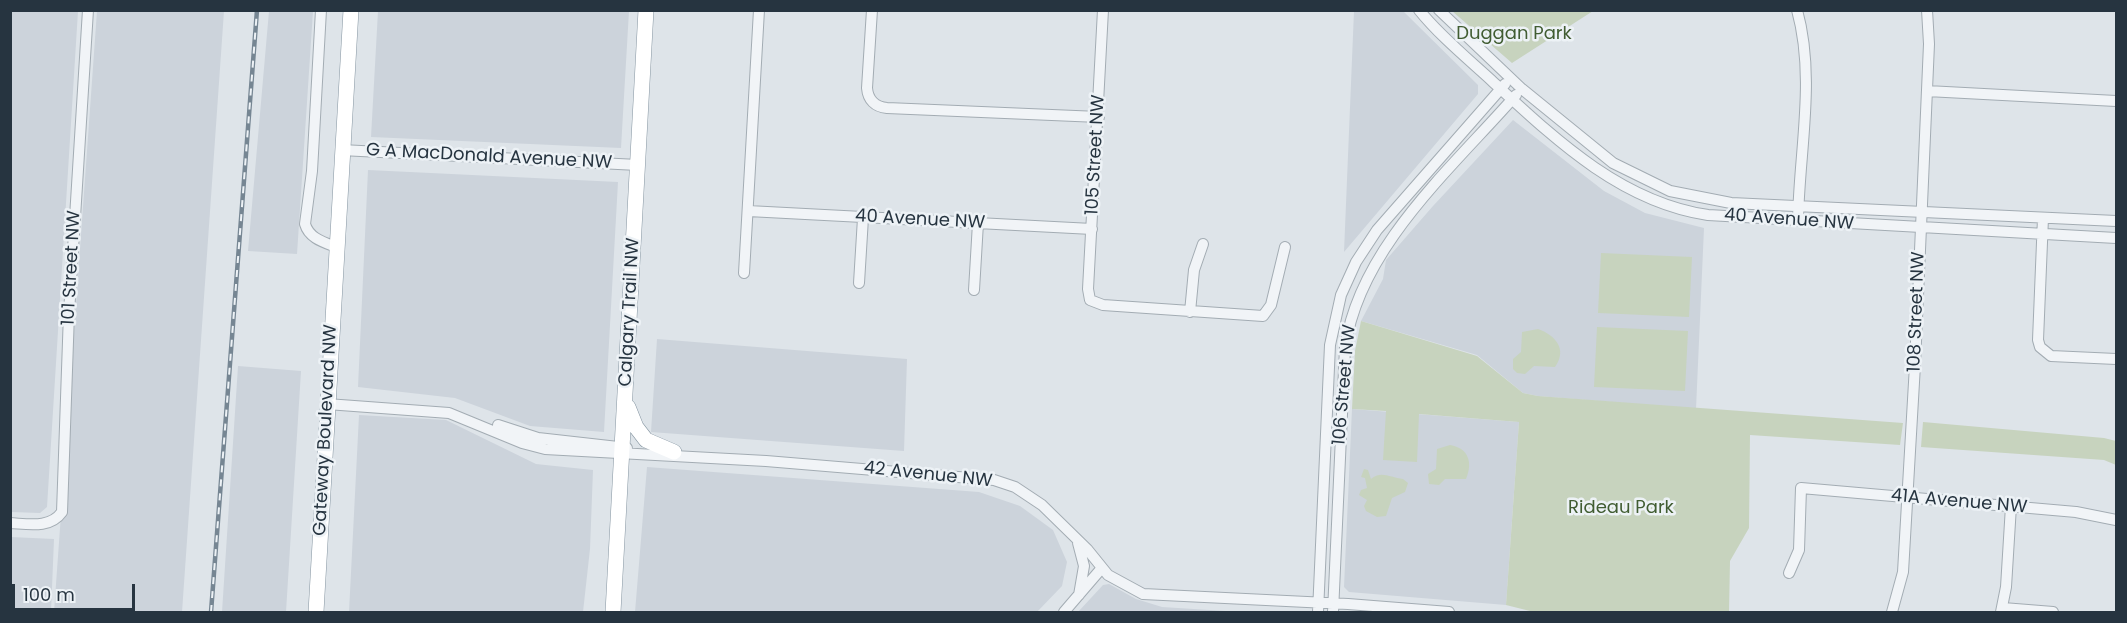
<!DOCTYPE html>
<style>
body{margin:0}
#map{position:relative;width:2127px;height:623px;overflow:hidden;background:#dee4e9;font-family:Poppins,sans-serif}
canvas{display:block}
.frame{position:absolute;inset:0;border:12px solid #263440;pointer-events:none}
.scale{position:absolute;left:12px;top:584px;width:123px;height:27px;box-sizing:border-box;border:3px solid #263440;border-top:0;padding-left:8px;font-size:18px;line-height:21px;white-space:nowrap;color:#263440;-webkit-text-stroke:4px #edf2f6;paint-order:stroke}
</style>
<div id="map">
<canvas width="2127" height="623"></canvas>
<div class="frame"></div>
<div class="scale">100 m</div>
</div>
<script>
const c = document.querySelector('canvas').getContext('2d');
c.lineJoin = 'round';
function fill(path, color) { c.fillStyle = color; c.fill(path, 'evenodd'); }
function stroke(path, color, width, dash) { c.strokeStyle = color; c.lineWidth = width; c.lineCap = dash ? 'butt' : 'round'; c.setLineDash(dash || []); c.stroke(path); }
function write(font, color, halo, rows, align = 'center') {
  c.font = font + ' Poppins,sans-serif'; c.lineWidth = 5; c.setLineDash([]); c.textBaseline = 'middle'; c.strokeStyle = halo; c.fillStyle = color; for (const [text, x, y, turn = 0] of rows) {
    c.save(); c.translate(x, y); c.rotate((+turn || 0) * Math.PI / 180); c.textAlign = isNaN(turn) ? turn : align; if (halo) c.strokeText(text, 0, 0); c.fillText(text, 0, 0); c.restore();
  }
}
const built = new Path2D(`
 M 11,10 L 78,11 L 47,507 L 40,513 L 11,512 Z
 M 97,11 L 224,11 L 182,612 L 54,612 Z
 M 269,11 L 313,11 L 297,254 L 248,251 Z
 M 378,11 L 629,11 L 621,148 L 371,137 Z
 M 1354,11 L 1403,11 L 1478,85 L 1478,94 L 1344,252 Z
 M 1513,120 L 1604,191 L 1645,213 L 1704,228 L 1696,409 L 1538,396 L 1523,393 L 1477,355 L 1361,321 L 1383,279 L 1386,260 L 1433,206 Z
 M 368,170 L 618,182 L 604,432 L 530,426 L 455,398 L 358,387 Z
 M 657,339 L 907,359 L 904,451 L 651,432 Z
 M 238,366 L 301,371 L 286,612 L 222,612 Z
 M 1352,409 L 1519,422 L 1506,605 L 1349,592 L 1344,587 Z
 M 359,415 L 446,420 L 536,464 L 593,470 L 590,549 L 583,612 L 349,612 Z
 M 647,467 L 979,492 L 1020,506 L 1053,530 L 1067,562 L 1062,586 L 1037,612 L 635,612 Z
 M 11,537 L 54,539 L 51,612 L 11,612 Z
 M 1109,584 L 1136,599 L 1162,607 L 1241,612 L 1078,612 L 1103,585 Z`);
const green = new Path2D(`
 M 1452,11 L 1593,11 L 1512,63 Z
 M 1601,253 L 1692,257 L 1689,317 L 1598,313 Z
 M 1361,321 L 1477,356 L 1523,393 L 1538,396 L 1903,423 L 1900,445 L 1750,435 L 1749,528 L 1730,561 L 1729,612 L 1534,612 L 1506,605 L 1519,422 L 1419,414 L 1417,462 L 1383,460 L 1386,411 L 1352,409 L 1355,351 Z
 M 1597,327 L 1688,331 L 1685,391 L 1594,387 Z
 M 1538,329 C 1555,335 1568,349 1555,367 L 1534,366 L 1525,374 L 1517,373 L 1513,369 L 1513,359 L 1521,352 L 1522,332 Z
 M 1923,422 L 2104,438 L 2116,441 L 2116,465 L 2104,460 L 1921,447 Z
 M 1450,445 C 1469,448 1473,463 1466,479 L 1445,479 L 1439,485 L 1429,484 L 1428,474 L 1436,469 L 1437,449 Z
 M 1364,469 L 1368,470 L 1371,479 C 1381,470 1391,478 1403,479 L 1408,483 L 1405,492 L 1392,498 L 1386,516 L 1377,517 L 1366,511 L 1364,506 L 1367,500 L 1359,495 L 1361,490 L 1367,488 L 1365,478 L 1361,477 Z`);
const minor = new Path2D(`
 M 321,10 L 312,171 L 305,224 C 309,238 323,242 336,247
 M 872,10 L 867,88 C 868,100 875,107 887,108 L 1099,117
 M 1103,10 L 1088,289 L 1090,300 L 1103,305 L 1263,316 L 1271,305 L 1285,247
 M 1419,10 C 1440,36 1467,58 1491,80 C 1554,138 1620,202 1708,215 L 2116,238
 M 1439,10 L 1522,89 L 1613,163 L 1670,191 L 1731,203 L 2116,221
 M 1797,10 C 1816,78 1799,152 1798,221
 M 1927,91 L 2116,101
 M 341,150 L 638,165
 M 748,211 L 1092,229
 M 2043,218 L 2038,340 L 2040,347 L 2051,356 L 2116,359
 M 744,273 L 759,10
 M 859,283 L 863,218
 M 974,290 L 978,223
 M 1190,312 L 1194,270 L 1203,244
 M 327,404 L 449,413 L 522,443 L 545,449 L 766,461 L 994,480 L 1015,487 L 1042,505 L 1087,549 L 1108,575 L 1143,594 L 1348,604 L 1449,612
 M 498,425 L 538,438 L 627,448
 M 10,523 C 28,524 50,529 62,512 L 69,313 L 88,10
 M 1078,543 L 1084,566 L 1079,595
 M 1789,573 L 1799,550 L 1801,488 L 2076,512 L 2116,520
 M 2003,608 L 2053,612
 M 1064,612 L 1101,569
 M 1318,612 L 1330,345 L 1341,295 L 1356,262 L 1377,230 L 1505,84
 M 1333,612 L 1345,348 C 1359,248 1452,168 1516,95
 M 1892,612 L 1903,572 L 1915,365 L 1929,44 L 1927,10
 M 2001,612 L 2006,587 L 2011,506`);
const highway = new Path2D(`
 M 628,407 L 636,427 L 646,440 L 674,452
 M 316,612 L 351,10
 M 613,612 L 646,10`);
const rail = new Path2D(`
 M 211,612 L 257,10`);
const parkNames = [
 ["Duggan Park",1514,34],
 ["Rideau Park",1621,508]
];
const streetNames = [
 ["105 Street NW",1096,155,-87],
 ["G A MacDonald Avenue NW",489,157,3],
 ["40 Avenue NW",920,220,3],
 ["40 Avenue NW",1789,220,4],
 ["101 Street NW",72,268,-87],
 ["Calgary Trail NW",630,312,-87],
 ["108 Street NW",1917,312,-88],
 ["106 Street NW",1345,385,-85],
 ["Gateway Boulevard NW",326,430,-87],
 ["42 Avenue NW",928,475,6],
 ["41A Avenue NW",1959,502,5]
];
fill(built, '#ccd3db');
fill(green, '#c7d3be');
stroke(minor, '#a3acb3', 12);
stroke(highway, '#8494a0', 16);
stroke(minor, '#f1f4f7', 10);
stroke(highway, '#fff', 15);
stroke(rail, '#768693', 4.5);
stroke(rail, '#edf2f6', 2, [7]);
write('18px', '#415d32', '#edf2f6', parkNames);
write('18px', '#263440', '#edf2f6', streetNames);
</script>
